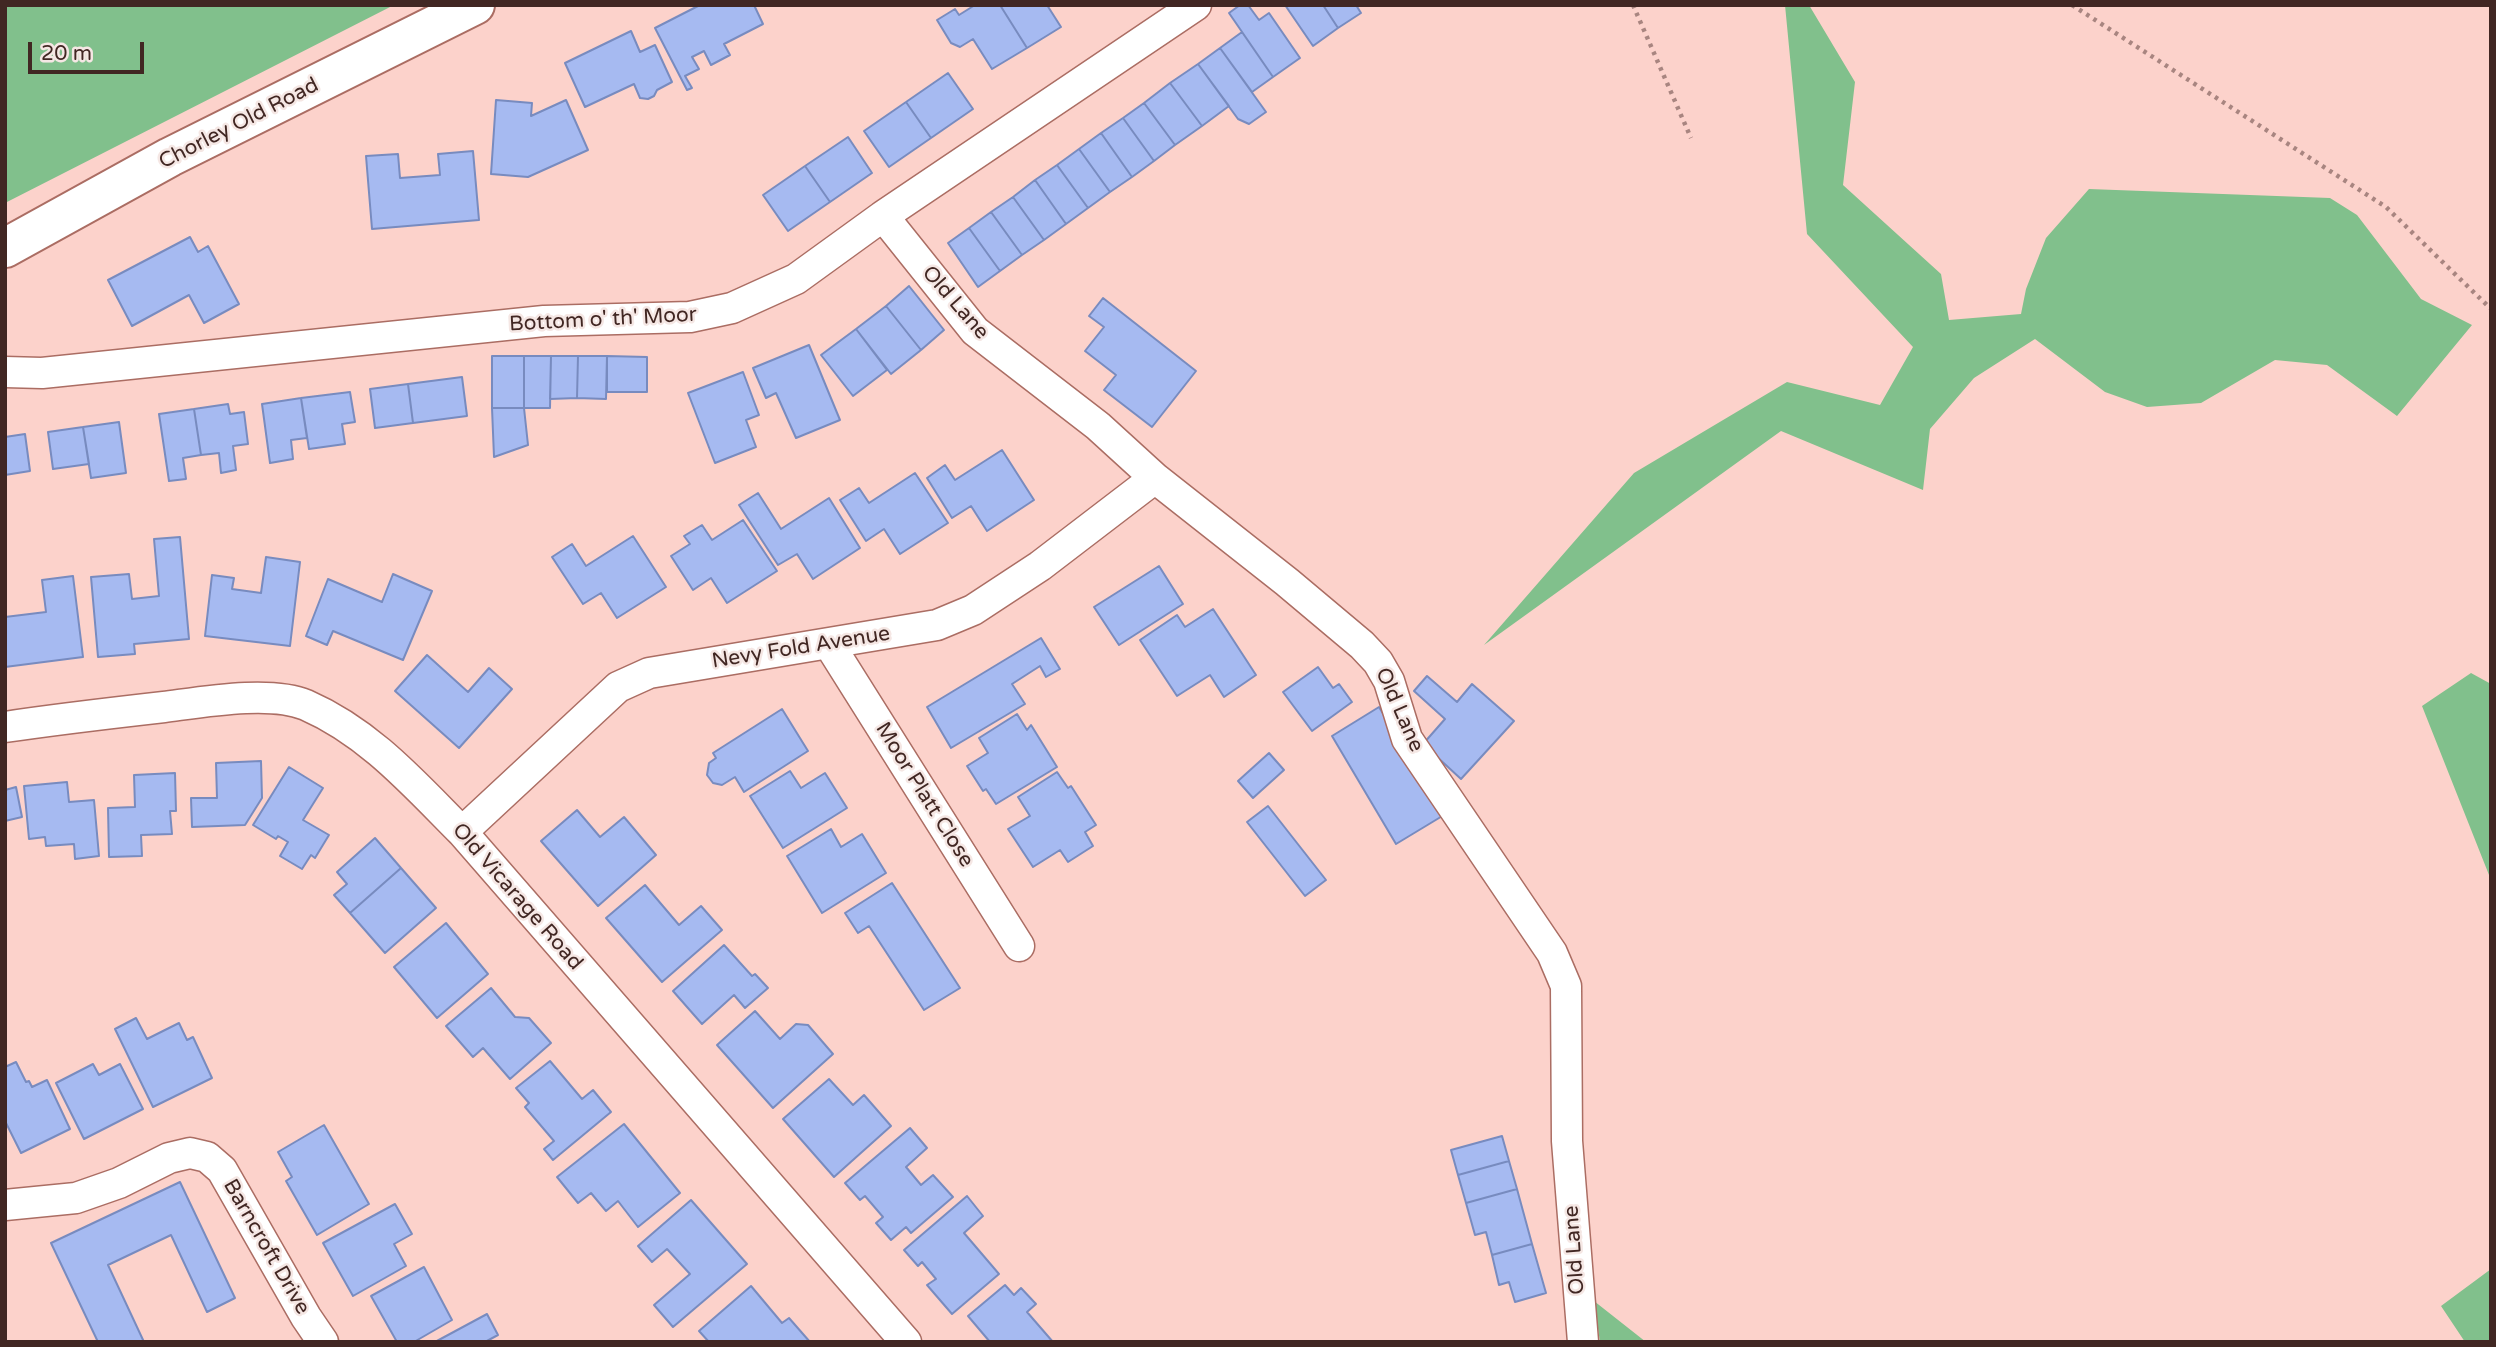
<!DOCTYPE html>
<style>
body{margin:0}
#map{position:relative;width:2496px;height:1347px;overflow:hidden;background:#fcd2cb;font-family:"Varela Round",sans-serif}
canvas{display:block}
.frame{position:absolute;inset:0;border:7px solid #412723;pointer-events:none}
.scale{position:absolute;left:28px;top:42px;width:116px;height:32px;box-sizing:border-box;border:4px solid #412723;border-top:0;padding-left:9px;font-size:21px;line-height:24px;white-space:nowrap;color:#412723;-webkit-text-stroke:5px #f5e7e4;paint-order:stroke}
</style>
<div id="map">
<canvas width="2496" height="1347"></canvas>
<div class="frame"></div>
<div class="scale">20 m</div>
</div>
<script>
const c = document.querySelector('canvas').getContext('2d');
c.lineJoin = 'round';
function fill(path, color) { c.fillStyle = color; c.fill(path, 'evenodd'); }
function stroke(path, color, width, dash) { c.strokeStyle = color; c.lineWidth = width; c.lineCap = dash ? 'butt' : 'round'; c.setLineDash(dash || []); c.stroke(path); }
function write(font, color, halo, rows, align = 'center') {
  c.font = font + ' "Varela Round",sans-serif'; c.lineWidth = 5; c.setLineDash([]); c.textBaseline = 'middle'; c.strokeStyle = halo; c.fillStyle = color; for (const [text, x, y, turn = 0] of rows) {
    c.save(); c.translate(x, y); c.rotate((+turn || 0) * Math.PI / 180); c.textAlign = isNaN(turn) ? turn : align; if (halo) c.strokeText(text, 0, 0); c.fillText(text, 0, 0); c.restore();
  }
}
const green = new Path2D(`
 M 5,5 L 394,5 L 5,203 Z
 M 1785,5 L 1809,5 L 1855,82 L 1843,185 L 1941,274 L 1949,320 L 2021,314 L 2026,289 L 2046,238 L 2089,189 L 2330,198 L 2357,215 L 2421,299 L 2472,325 L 2397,416 L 2327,365 L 2275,360 L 2201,403 L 2147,407 L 2105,392 L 2035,339 L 1974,378 L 1930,429 L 1923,490 L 1781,431 L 1484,645 L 1634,473 L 1787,382 L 1880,405 L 1913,347 L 1807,234 Z
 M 2471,673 L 2491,684 L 2491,880 L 2422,706 Z
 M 2491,1269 L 2491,1342 L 2465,1342 L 2441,1306 Z
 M 1594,1301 L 1646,1342 L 1600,1342 Z`);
const building = new Path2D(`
 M 700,5 L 754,5 L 763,24 L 724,44 L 730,55 L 711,65 L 704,51 L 692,57 L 699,69 L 685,76 L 692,88 L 687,90 L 655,28 Z
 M 975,5 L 1000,5 L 1027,48 L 992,69 L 973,39 L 960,47 L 951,43 L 937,20 L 955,9 L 959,15 Z
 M 1000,5 L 1047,5 L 1061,27 L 1027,48 Z
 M 1240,5 L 1248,5 L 1259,20 L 1269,13 L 1300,58 L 1273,77 L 1229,13 Z
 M 1285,5 L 1323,5 L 1338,28 L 1313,46 Z
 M 1323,5 L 1356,5 L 1361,13 L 1338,28 Z
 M 631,31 L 640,52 L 655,45 L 672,82 L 657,90 L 654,96 L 648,99 L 640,98 L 634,84 L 585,107 L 565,63 Z
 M 1242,32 L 1273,77 L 1252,92 L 1220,48 Z
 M 1220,48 L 1266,112 L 1249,124 L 1238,119 L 1198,64 Z
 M 1198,64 L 1229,106 L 1202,126 L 1170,83 Z
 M 948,73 L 973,109 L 931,138 L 906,102 Z
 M 1170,83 L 1202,126 L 1175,145 L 1144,103 Z
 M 496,100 L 532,103 L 531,116 L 566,100 L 588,150 L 528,177 L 491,174 Z
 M 906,102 L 931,138 L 889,167 L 864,131 Z
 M 1144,103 L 1175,145 L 1154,161 L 1123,118 Z
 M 1123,118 L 1154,161 L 1132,177 L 1101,133 Z
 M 1101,133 L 1132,177 L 1110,192 L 1079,149 Z
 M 848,137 L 872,173 L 830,202 L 805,166 Z
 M 1079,149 L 1110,192 L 1088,208 L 1057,165 Z
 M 473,151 L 479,220 L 372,229 L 366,156 L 398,154 L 400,178 L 440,175 L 438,154 Z
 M 1057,165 L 1088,208 L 1066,224 L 1035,180 Z
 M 805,166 L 830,202 L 788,231 L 763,195 Z
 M 1035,180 L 1066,224 L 1044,240 L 1013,197 Z
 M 1013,197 L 1044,240 L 1022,255 L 991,212 Z
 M 991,212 L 1022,255 L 1000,271 L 969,228 Z
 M 969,228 L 1000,271 L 978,287 L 948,243 Z
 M 190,237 L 198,252 L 208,246 L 239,304 L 204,323 L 189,295 L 132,326 L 108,280 Z
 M 909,286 L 944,330 L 921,350 L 886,306 Z
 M 1103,298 L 1196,371 L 1152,427 L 1104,390 L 1116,375 L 1085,351 L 1104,327 L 1089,316 Z
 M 886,306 L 921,350 L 891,374 L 856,329 Z
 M 856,329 L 887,370 L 853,396 L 821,355 Z
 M 809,345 L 840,420 L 796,438 L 776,393 L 766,398 L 753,368 Z
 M 492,356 L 524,356 L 524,408 L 492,408 Z
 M 524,356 L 551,356 L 550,408 L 524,408 Z
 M 551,356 L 578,356 L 577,398 L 550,399 Z
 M 578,356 L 607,356 L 606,399 L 577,398 Z
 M 607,356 L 647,357 L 647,392 L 607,392 Z
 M 743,372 L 759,415 L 746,420 L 756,447 L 715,463 L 688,393 Z
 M 462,377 L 467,416 L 413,423 L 408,384 Z
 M 408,384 L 413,423 L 375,428 L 370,389 Z
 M 350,392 L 355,422 L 342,424 L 345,444 L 309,449 L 301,398 Z
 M 301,398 L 307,438 L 291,440 L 293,459 L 270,463 L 262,404 Z
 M 228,404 L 230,414 L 244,412 L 248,444 L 233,446 L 236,470 L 221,473 L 219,453 L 201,455 L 194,409 Z
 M 492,408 L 524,408 L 528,445 L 494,457 Z
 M 194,409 L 201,455 L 183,458 L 186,479 L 169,481 L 159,414 Z
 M 119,422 L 126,473 L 91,478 L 83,427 Z
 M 83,427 L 89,464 L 53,469 L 48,432 Z
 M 25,434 L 30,471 L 5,475 L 5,437 Z
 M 1002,450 L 1034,500 L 987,531 L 971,506 L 952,518 L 927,478 L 945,465 L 955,480 Z
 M 915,473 L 948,523 L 900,554 L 884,529 L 866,541 L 840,500 L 859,488 L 869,503 Z
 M 758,493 L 781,529 L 829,498 L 860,548 L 813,579 L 797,554 L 778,565 L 739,505 Z
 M 743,520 L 777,571 L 727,603 L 711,578 L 693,590 L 671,556 L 690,544 L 684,536 L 702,525 L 712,540 Z
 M 633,536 L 666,587 L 617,618 L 601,593 L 583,604 L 552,557 L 572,544 L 586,566 Z
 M 180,537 L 189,639 L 134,644 L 135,654 L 98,657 L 91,577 L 129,574 L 132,599 L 159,596 L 154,539 Z
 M 266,557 L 300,562 L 290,646 L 205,636 L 212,575 L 234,578 L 232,589 L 261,593 Z
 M 1159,566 L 1183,604 L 1119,645 L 1094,607 Z
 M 393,574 L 432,591 L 403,660 L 333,631 L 327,645 L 306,636 L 328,579 L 382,602 Z
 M 73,576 L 83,657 L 5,667 L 5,617 L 46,612 L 42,580 Z
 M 1213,609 L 1256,675 L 1224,697 L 1210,675 L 1177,696 L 1140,640 L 1177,615 L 1185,627 Z
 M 1041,638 L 1060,669 L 1046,677 L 1040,666 L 1012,684 L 1025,704 L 951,748 L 927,707 Z
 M 427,655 L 468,692 L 489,668 L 512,689 L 459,748 L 395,691 Z
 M 1318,667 L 1333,688 L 1339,684 L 1352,702 L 1312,731 L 1283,692 Z
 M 1427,676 L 1457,702 L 1472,684 L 1514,721 L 1461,779 L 1423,744 L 1445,719 L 1414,691 Z
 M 1379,707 L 1444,815 L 1396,844 L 1332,736 Z
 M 782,709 L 808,751 L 744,792 L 735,777 L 722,785 L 713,783 L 707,775 L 709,763 L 716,758 L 713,753 Z
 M 1017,714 L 1027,730 L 1031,725 L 1057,767 L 996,804 L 986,789 L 983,791 L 967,766 L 988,753 L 979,738 Z
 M 1269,753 L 1284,770 L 1253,798 L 1238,781 Z
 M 261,761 L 262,798 L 245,825 L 192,827 L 191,798 L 217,798 L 216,763 Z
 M 289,767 L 323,788 L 303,820 L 329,835 L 315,858 L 311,855 L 302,869 L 280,856 L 288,842 L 278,836 L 276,839 L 253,825 Z
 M 790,771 L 801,788 L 825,773 L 847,808 L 783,848 L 750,796 Z
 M 1057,772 L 1068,788 L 1071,786 L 1096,825 L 1085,832 L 1093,846 L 1068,862 L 1060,850 L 1033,867 L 1008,829 L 1030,816 L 1018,797 Z
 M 175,773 L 176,811 L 170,811 L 172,834 L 141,835 L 142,856 L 109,857 L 108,808 L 135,807 L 134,775 Z
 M 67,782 L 69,802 L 94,800 L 99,856 L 75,859 L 74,844 L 46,846 L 45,837 L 29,839 L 24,786 Z
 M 16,787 L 22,817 L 5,821 L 5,790 Z
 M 1268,806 L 1326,880 L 1305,896 L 1247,822 Z
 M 577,810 L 600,837 L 624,817 L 656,855 L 598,906 L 541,841 Z
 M 831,829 L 841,847 L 862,834 L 886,873 L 822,913 L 787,856 Z
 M 375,838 L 401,868 L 350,913 L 334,895 L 347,884 L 337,872 Z
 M 401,868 L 436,908 L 385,953 L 350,913 Z
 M 892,883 L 960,988 L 924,1010 L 869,926 L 858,933 L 845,913 Z
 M 645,885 L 679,925 L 701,906 L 722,930 L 662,982 L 606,918 Z
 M 446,923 L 488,974 L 437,1018 L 394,967 Z
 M 724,945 L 752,976 L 755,974 L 768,988 L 745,1008 L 734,995 L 702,1024 L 673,991 Z
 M 491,988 L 515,1017 L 529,1018 L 551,1043 L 510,1079 L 483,1048 L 473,1057 L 446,1026 Z
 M 755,1011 L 780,1039 L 796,1024 L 808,1025 L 833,1054 L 773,1108 L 717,1045 Z
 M 136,1018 L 147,1039 L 179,1023 L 187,1040 L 193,1037 L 212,1078 L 153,1107 L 115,1029 Z
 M 550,1061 L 582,1099 L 593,1090 L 611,1112 L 553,1160 L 544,1149 L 554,1141 L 525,1107 L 529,1103 L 516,1088 Z
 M 16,1062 L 26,1082 L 29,1081 L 32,1087 L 47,1080 L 70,1129 L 21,1153 L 5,1121 L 5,1067 Z
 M 93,1064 L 99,1075 L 120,1064 L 143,1109 L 84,1139 L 56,1083 Z
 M 829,1079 L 853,1105 L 864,1095 L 891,1126 L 834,1177 L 783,1119 Z
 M 624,1124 L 680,1193 L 638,1227 L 618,1201 L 606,1211 L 591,1193 L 578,1203 L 557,1177 Z
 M 324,1125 L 369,1204 L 317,1235 L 286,1181 L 292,1177 L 278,1152 Z
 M 910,1128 L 927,1148 L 906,1167 L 921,1185 L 933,1175 L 953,1197 L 911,1233 L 906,1227 L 891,1240 L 876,1223 L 883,1217 L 865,1196 L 860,1200 L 845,1183 Z
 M 1502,1136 L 1509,1161 L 1458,1175 L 1451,1150 Z
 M 1509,1161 L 1517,1189 L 1466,1203 L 1458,1175 Z
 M 180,1182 L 235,1298 L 207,1312 L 171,1235 L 108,1265 L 144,1342 L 98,1342 L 51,1243 Z
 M 1517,1189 L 1532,1244 L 1492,1255 L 1486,1232 L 1475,1235 L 1466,1203 Z
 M 967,1196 L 983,1216 L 964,1233 L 999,1274 L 952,1314 L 927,1285 L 936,1279 L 922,1262 L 918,1266 L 904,1250 Z
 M 691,1200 L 747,1264 L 673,1327 L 654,1305 L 690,1274 L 667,1249 L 652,1262 L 638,1246 Z
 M 395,1204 L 412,1234 L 394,1244 L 406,1266 L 353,1296 L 323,1243 Z
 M 1532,1244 L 1546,1293 L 1515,1302 L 1509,1282 L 1499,1285 L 1492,1255 Z
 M 424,1267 L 452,1320 L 414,1342 L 397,1342 L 371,1296 Z
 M 1005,1285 L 1014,1295 L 1021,1288 L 1036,1304 L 1027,1312 L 1053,1342 L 990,1342 L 968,1316 Z
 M 751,1286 L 782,1323 L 789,1318 L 810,1342 L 709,1342 L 699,1331 Z
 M 487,1314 L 498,1335 L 485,1342 L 435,1342 Z`);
const path = new Path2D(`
 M 1633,5 L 1691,138
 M 2072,5 L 2386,207 L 2491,309`);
const street = new Path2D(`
 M 883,216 L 975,331 L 1098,426 L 1155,478 L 1287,582 L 1362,645 L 1378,662 L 1389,681 L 1407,739 L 1552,953 L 1566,986 L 1567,1141 L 1583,1342
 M 5,372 L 42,373 L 544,321 L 690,317 L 732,308 L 796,279 L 883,216 L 1196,5
 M 829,644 L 1019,946
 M 5,727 C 58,719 111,713 164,707 C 203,702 270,690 306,705 C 370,733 414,784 462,832 L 906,1342
 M 462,832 L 618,687 L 649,673 L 937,625 L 973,610 L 1040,566 L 1155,478
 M 5,1205 L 76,1198 L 119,1183 L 169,1158 L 190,1153 L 207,1157 L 222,1170 L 306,1317 L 323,1342`);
const secondary = new Path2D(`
 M 5,248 L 170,157 L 475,5`);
const streetNames = [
 ["Chorley Old Road",239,124,-27],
 ["Old Lane",955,303,49],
 ["Bottom o' th' Moor",603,320,-3],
 ["Nevy Fold Avenue",801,648,-9],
 ["Old Lane",1399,710,66],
 ["Moor Platt Close",924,795,58],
 ["Old Vicarage Road",517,897,49],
 ["Barncroft Drive",266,1247,60],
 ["Old Lane",1575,1250,-94]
];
fill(green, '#81c08c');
fill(building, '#a6baf1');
stroke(building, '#788bbf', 2);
stroke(street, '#ab6d63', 33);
stroke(secondary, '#ab6d63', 42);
stroke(path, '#a88580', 4.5, [3.5, 5]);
stroke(street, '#fff', 30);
stroke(secondary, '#fff', 38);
write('21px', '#412723', '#f5e7e4', streetNames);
</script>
